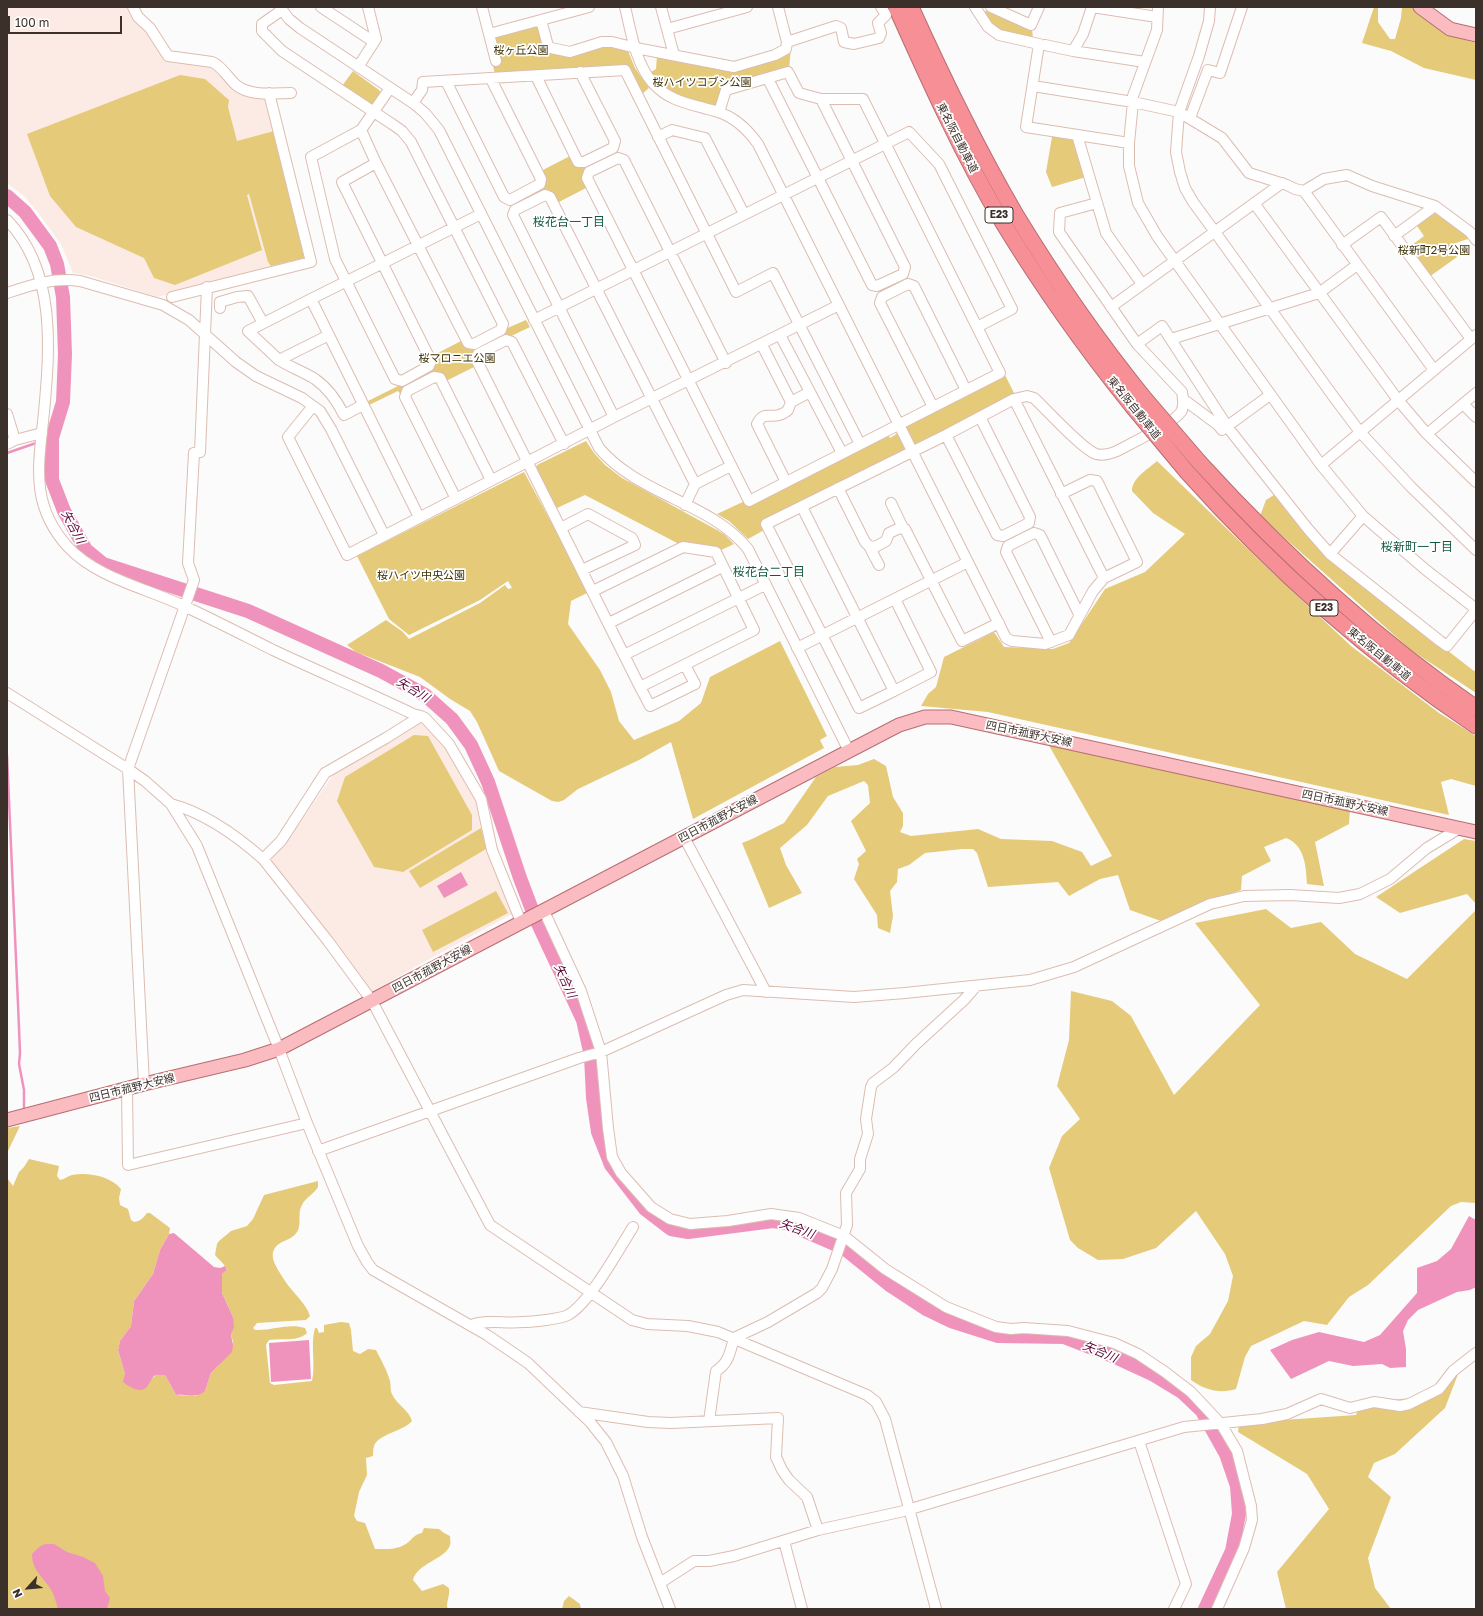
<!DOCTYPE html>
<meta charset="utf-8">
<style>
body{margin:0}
#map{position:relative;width:1483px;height:1616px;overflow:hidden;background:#fbfbfb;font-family:"Golos Text",sans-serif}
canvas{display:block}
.frame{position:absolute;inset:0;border:8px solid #3c302b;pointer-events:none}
.north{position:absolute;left:8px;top:1568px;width:40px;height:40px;-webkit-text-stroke:3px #fff;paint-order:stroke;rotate:243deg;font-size:11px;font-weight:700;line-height:16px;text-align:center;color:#3c302b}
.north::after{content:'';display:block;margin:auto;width:14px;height:18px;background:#3c302b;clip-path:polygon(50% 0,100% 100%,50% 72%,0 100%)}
.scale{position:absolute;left:8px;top:16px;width:114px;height:18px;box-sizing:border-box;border:2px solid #3c302b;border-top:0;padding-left:5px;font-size:12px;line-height:14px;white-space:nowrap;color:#3c302b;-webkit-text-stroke:3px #fff;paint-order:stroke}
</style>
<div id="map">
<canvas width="1483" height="1616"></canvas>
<div class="frame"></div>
<div class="north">N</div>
<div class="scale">100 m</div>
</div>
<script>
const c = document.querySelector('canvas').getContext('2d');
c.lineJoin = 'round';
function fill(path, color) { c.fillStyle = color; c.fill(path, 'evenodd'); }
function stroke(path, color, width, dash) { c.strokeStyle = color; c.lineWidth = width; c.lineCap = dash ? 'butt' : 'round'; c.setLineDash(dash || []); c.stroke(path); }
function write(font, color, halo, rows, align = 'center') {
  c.font = font + ' "Golos Text","Noto Sans JP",sans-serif'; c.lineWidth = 3.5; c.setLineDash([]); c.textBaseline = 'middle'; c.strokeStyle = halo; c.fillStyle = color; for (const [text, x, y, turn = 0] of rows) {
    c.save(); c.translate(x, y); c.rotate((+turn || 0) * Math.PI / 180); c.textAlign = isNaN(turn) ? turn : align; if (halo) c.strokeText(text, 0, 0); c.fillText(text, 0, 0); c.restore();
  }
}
const built = new Path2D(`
 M 7,7 L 129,7 L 148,30 L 167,60 L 211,65 L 235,87 L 267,96 L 306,260 L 157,297 L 91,276 L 73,273 L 61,244 L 36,210 L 24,196 L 7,183 Z
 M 419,723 L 424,724 L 447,750 L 474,795 L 491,862 L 495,863 L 499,882 L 514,913 L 424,962 L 372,992 L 272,861 L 272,857 L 288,840 L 335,772 Z`);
const green = new Path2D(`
 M 1374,7 L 1378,7 L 1378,22 L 1390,39 L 1395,39 L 1401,18 L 1402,7 L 1412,7 L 1456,37 L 1476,43 L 1476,80 L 1424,68 L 1391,51 L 1362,43 Z
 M 988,9 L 1032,29 L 1033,38 C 1011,35 997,34 983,14 Z
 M 536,25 L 539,27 L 545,48 L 603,45 L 623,48 L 628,51 L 635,68 L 649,88 L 641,95 L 626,65 L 495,74 L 487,42 L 496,36 Z
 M 791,47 L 789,70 L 723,88 L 718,103 L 713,106 C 686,98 670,95 651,72 L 656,69 L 657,56 L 735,70 Z
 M 353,71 L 379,90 L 381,93 L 374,103 L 369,105 L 342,86 Z
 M 180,75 L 205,79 L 229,100 L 228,107 L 237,141 L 274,131 L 304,258 L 271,266 L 268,262 L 249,194 L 247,195 L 262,250 L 175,285 L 154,278 L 144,258 L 76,227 L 50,196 L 27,134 Z
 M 1054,135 L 1074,140 L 1086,177 L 1052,187 L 1046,172 L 1052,137 Z
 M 613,151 L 615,156 L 586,171 L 588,187 L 557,203 L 552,194 L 516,206 L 513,201 L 543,185 L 541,171 L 572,155 L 576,164 Z
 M 1433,209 L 1471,238 L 1453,244 L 1457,257 L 1429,277 L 1408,248 L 1424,236 L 1415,223 Z
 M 526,320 L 530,327 L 476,353 L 476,366 L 446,381 L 442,374 L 401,395 L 398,391 L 367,406 L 366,402 L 402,384 L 432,367 L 432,356 L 463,340 L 466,346 Z
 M 1005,375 L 1015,395 L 917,445 L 913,444 L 904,425 Z
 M 898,433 L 905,447 L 903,453 L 748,539 L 729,521 L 717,514 L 888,434 L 890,438 Z
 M 586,441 L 594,453 L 605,465 L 622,478 L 717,530 L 725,535 L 734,544 L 719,551 L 681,545 L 585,495 L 555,509 L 535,471 L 537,465 Z
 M 1157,461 L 1256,557 L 1351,646 L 1439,713 L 1476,736 L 1476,786 L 1451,779 L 1441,782 L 1449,815 L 988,712 L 921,706 L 928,694 L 936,687 L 944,657 L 994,632 L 1004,647 L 1053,649 L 1069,643 L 1105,589 L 1145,572 L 1185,534 L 1153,513 L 1132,491 C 1132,478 1147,470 1157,461 Z
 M 524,472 L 589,592 L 571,601 L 568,624 L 600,670 L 611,692 L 619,721 L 634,740 L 679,721 L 701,703 L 710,677 L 780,641 L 827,736 L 820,740 L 824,748 L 693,819 L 671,742 L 639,760 L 578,789 L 564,800 L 558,802 L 552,801 L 499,771 L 477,722 L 470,711 L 450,699 L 420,677 L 356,652 L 347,645 L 386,620 L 403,632 L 409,639 L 480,603 L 505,585 L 508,589 L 512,588 L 508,581 L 480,600 L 409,635 L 389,619 L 357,556 Z
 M 1274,495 L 1328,558 L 1474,671 L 1476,670 L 1476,693 L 1411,650 L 1260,516 L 1266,500 Z
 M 414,735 L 428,736 L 472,815 L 472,830 L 403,872 L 374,867 L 337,801 L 345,777 Z
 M 1047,742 L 1350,809 L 1349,824 L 1315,842 L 1324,886 L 1307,884 C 1306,867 1305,845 1286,838 L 1264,847 L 1271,861 L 1242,876 L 1241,890 L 1188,909 L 1161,921 L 1130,910 L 1118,875 L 1100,879 L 1069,896 L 1058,882 L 988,887 L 977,853 L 973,849 L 962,849 L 925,853 L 909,865 L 898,869 L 897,882 L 890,891 L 893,916 L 890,933 L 878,928 L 877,915 L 854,879 L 859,864 L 857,859 L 866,851 L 851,821 L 870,803 L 868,785 L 864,781 L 828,796 L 807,825 L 780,848 L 786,865 L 802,893 L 769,908 L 742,843 L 752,839 L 784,823 L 816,777 L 835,767 L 858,765 L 874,759 L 886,766 L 893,797 L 903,813 L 903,826 L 900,832 L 911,836 L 978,829 L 1001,839 L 1052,841 L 1082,852 L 1091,866 L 1112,856 Z
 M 481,828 L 486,849 L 420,888 L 409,871 Z
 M 1464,839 L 1476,841 L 1476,904 L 1467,894 L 1400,913 L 1376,897 Z
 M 496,891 L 508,913 L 433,952 L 422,930 Z
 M 1266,909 L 1291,928 L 1321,922 L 1355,954 L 1407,979 L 1476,910 L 1476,1203 L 1461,1202 L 1451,1206 L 1368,1285 L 1349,1297 L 1327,1325 L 1304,1321 L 1251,1346 L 1245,1357 L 1236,1389 C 1220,1394 1205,1390 1191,1380 L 1191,1357 L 1196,1346 L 1210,1334 L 1228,1301 L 1233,1276 L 1225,1254 L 1196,1211 L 1156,1248 L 1123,1259 L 1098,1260 L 1078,1248 L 1070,1240 L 1049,1168 L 1062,1136 L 1080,1119 L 1057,1086 L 1069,1040 L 1071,991 L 1112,1001 L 1131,1016 L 1174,1095 L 1260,1005 L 1195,923 Z
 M 20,1126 L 7,1153 L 7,1128 Z
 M 29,1159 L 59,1166 L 57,1176 L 60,1180 C 65,1179 68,1176 72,1175 C 88,1172 110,1176 121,1189 L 119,1198 L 120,1205 L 128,1209 L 131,1220 L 134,1222 C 141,1221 143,1218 147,1213 L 150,1213 L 170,1228 L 169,1234 L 160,1250 L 153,1274 L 134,1301 L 131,1326 L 120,1341 L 118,1350 L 125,1374 L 147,1387 C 151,1379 155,1373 165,1375 L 176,1395 L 196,1396 L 205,1391 L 211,1373 L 218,1366 L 233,1342 L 231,1334 L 233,1317 L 222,1293 L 222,1274 L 227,1270 C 224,1263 219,1260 215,1255 L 217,1244 L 219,1241 L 231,1231 L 247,1226 L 253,1219 L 264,1195 L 318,1181 L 318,1187 C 314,1194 305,1198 302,1205 C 297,1213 302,1225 297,1232 C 294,1237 287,1240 282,1242 C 263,1252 278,1269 285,1281 C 293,1293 306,1303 310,1316 L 306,1320 L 257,1323 L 253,1328 L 255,1330 C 272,1331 288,1323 305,1328 L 307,1333 C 298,1342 281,1338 269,1340 L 266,1345 L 270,1383 L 274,1385 L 312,1381 C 316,1364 310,1345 315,1328 L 317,1328 L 319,1333 L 324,1332 L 324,1325 L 341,1322 L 349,1323 L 351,1330 L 353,1351 L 360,1354 L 368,1349 L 376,1350 C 381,1360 387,1370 390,1381 C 391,1385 390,1390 392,1394 C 396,1404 409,1410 412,1421 C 404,1431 378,1434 374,1446 C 373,1449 373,1453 373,1456 L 366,1458 L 367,1475 L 359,1492 L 354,1516 L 357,1521 L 365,1523 L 375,1549 C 385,1549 395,1550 404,1545 C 411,1542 413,1534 422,1533 L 424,1528 L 439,1529 L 444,1533 L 450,1536 C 450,1539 451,1542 450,1545 C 446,1559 417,1563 413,1580 L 422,1591 L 443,1584 L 449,1588 C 450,1595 447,1600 447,1607 L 449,1609 L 7,1609 L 7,1178 L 13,1186 L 19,1172 L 24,1167 Z
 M 1460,1369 L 1445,1408 L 1395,1454 L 1374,1463 L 1368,1477 L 1391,1497 L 1368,1558 L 1375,1588 L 1391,1609 L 1286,1609 L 1277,1572 L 1329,1509 L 1307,1474 L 1238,1432 L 1239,1423 L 1356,1415 L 1360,1403 L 1421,1397 Z
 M 569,1596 L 580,1604 L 581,1609 L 562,1609 L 564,1601 Z`);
const water = new Path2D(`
 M 461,872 L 468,885 L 444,898 L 437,886 Z
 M 1469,1216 L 1476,1220 L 1476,1287 L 1470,1290 L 1457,1292 L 1418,1310 L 1408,1320 L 1403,1331 L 1406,1349 L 1406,1367 L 1390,1368 L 1382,1364 L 1353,1366 L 1329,1361 L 1291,1379 L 1270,1350 L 1292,1340 L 1319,1332 L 1364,1342 L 1380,1335 L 1417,1293 L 1417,1268 L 1437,1261 L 1451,1249 Z
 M 174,1233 L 214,1267 L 220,1268 L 225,1266 L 227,1270 L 222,1274 L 222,1293 L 233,1317 L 234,1327 L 231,1334 L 233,1346 L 232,1352 L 211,1373 L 205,1391 C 197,1399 186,1394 176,1395 L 165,1375 L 158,1375 L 154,1376 C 151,1380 149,1384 147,1387 C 140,1394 129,1387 123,1382 L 125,1374 L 118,1350 L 120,1341 L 131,1326 L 134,1301 L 153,1274 L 160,1250 L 169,1234 Z
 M 309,1340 L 311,1379 L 271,1382 L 269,1343 Z
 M 45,1544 L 54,1544 L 67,1552 L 83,1557 L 95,1563 L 103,1576 L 105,1591 L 110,1598 L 107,1609 L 58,1609 C 56,1602 54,1594 50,1588 C 42,1576 32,1570 32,1554 L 39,1547 Z`);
const stream = new Path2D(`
 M 43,441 L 52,438
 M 7,453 L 39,442
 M 7,755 L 18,1004 L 20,1053 L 19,1064 L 24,1090 L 24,1107`);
const river = new Path2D(`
 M 7,196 L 25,212 L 50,246 L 57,264 L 63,297 L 65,354 L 63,402 L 52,438 L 52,480 L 64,511 L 86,550 L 103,564 L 248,611 L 381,671 L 425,695 L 452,719 L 471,745 L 488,782 L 520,878 L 534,915 L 583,1020 L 591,1056 L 593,1098 L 598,1132 L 611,1165 L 645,1209 L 671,1229 L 688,1232 L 773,1221 L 786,1223 L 844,1248 L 891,1286 L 926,1309 L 951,1321 L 998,1336 L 1064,1337 L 1115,1357 L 1154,1375 L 1182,1392 L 1202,1411 L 1226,1454 L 1237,1486 L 1239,1514 L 1232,1551 L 1205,1609`);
const minor = new Path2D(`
 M 133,7 L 138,17 L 150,28 L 168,56 L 212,62 C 222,66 228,78 236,85 C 251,97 274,93 291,93
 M 280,7 L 289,19 L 300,28 L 413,103 L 425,113 L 439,130 L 599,448 C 640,496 710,502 748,549 L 849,751
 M 321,7 L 374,42
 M 482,7 L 489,34 L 589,7
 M 625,7 C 631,31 635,62 652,82 C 670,103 693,104 718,112 C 734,117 748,130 758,144 L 1006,638 L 1012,641 L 1045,644 L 1069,635 L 1093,591 L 1104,578 L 1014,399
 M 661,7 L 674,55
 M 975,7 L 988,27 L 999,35 L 1039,44 L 1026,127 L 1129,143
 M 991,7 L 1031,25 L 1039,7
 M 1158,7 L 1157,30 L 1133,96 L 1133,102 L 1129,143 L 1129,166 L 1138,203 L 1157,236 L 1321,465 L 1363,516 L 1426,570 L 1476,609
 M 1210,7 L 1209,21 L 1199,56 L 1179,112 L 1176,152 L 1180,172 L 1185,188 L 1193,202 L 1215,232 L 1333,396 L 1360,432 L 1411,487 L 1476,550
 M 282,10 L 262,24 L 262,31 L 282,51 L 392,124 L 402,131 L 411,142 L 503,324 L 501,330 L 474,344 L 468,343 L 376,163 L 361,130
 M 541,20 L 548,46 L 551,48 L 570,52 L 602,42 L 612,42 L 636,48 L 734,67 L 775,55 L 786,49 L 787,42 L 778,7
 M 667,29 L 747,7
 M 489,34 L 496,61
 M 787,42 L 836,26 L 841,28 L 844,42 L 854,44 L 879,38 L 881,33 L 878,23 L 886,15 L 881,7
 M 1045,45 L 1073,51
 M 1145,62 L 1073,51 L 1083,34 L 1092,7 L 1157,17
 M 358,67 L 376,39 L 368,7
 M 536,76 L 578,162 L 584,162 L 613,148 L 615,141 L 580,72
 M 768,79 L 872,285 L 877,286 L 903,274 L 905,267 L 821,99
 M 446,81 L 504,197 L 510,200 L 540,184 L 541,179 L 491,79
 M 1033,86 L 1133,102 L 1179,112 L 1222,138 L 1249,173 L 1287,185 L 1295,189 L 1304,191 L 1324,179 L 1347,175 L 1372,186 L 1435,206 L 1470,232 L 1476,240
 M 413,103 L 422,90 L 423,82 L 625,70 L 736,292 L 773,273 L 860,444
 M 719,112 L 726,90 L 788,72 L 799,93 L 821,99 L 863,99 L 1000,373 L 749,501 L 587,178 L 589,172 L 618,158 L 624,160 L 726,363
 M 1190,118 L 1208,70 L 1220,73 L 1242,7
 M 1077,135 L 1106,233 L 1142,284
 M 658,137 L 672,130 L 705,138 L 744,214
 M 376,163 L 342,182 L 431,361 L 429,366 L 402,381 L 395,379 L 335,259 L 311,157 L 361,130 L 390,88
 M 1304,191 L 1434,370
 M 1254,203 L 1398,400 L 1427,434 L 1476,482
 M 7,220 C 56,270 50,348 44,412 C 39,464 29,504 68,547 C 97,578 146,588 184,606 C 214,620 243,635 273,650 C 320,672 367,692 413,714 L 421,716 L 425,718 L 449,744 L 481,799 L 492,850 L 521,922
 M 1394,236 L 1435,206
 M 1342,245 L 1381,217 L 1471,339
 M 7,293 C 31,285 54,277 80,281 L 163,305 L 189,320 L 236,362 L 256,376 L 302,398 L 320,411 L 331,429 L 384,535
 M 172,297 L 311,262 L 269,93
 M 311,299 L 248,331 L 279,360 L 329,335
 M 1111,307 L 1282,183
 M 220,308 L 220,302 L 237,297 L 248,296 L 263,323
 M 534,320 L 909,132 L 939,164 L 1012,309 L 977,327
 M 780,335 L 810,392 L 791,402
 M 1171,339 L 1319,293 L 1357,265
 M 1137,344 L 1162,326 L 1229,429 L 1308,529 L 1330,554 L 1440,641 L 1447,646 L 1476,610
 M 762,345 L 791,402 L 788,410 C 786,412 782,414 779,415 C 768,418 764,411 757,424 L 786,482
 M 279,360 C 290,367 304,372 315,379 C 328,388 337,401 344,415 L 363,405
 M 810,392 L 842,453
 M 1183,399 L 1218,425 L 1222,430 L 1270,395
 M 1463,404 L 1476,417
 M 313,406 L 288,437 L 347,555 L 614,417 L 839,305
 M 933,407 L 880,303 L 882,297 L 908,284 L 914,286 L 966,390
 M 7,414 L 15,440
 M 614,417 L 513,215 L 515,210 L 545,195 L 550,197 L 695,484 L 685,505
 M 1427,434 L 1476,393
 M 946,435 L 997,535 L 1003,536 L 1029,523 L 1030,517 L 980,417
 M 7,444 L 15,440 L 42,433
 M 564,444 L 512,342 L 506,340 L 478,354 L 476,359 L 624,655 L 765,585
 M 1321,465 L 1476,335
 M 695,484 L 731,466
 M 838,488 L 865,542 L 869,546 L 875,547 L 886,541 L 889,533 L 900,528 L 905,529 L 962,641 L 999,623
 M 1061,494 L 1090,480 L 1097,481 L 1137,562 L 1104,578
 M 456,499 L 405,397 L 407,391 L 434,377 L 440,378 L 491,480
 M 891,503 L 903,528
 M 802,507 L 894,691 L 859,708 L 766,524 L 946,435 L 1014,399 L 1027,396 L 1034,398 C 1047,410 1082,449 1096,454 C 1104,456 1110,454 1117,451 C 1130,444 1178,421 1182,410 C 1184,404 1183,397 1182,392 L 1137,344 L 1059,232 L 1060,213 L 1097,203
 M 419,517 L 311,299 L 481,214
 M 561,528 L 588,514 L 632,538 L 635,545 L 582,570
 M 869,546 L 879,565
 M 1330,554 L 1363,516
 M 593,591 L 683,547 L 716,552 L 754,630 L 640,687 L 650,706 L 695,684 L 685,665
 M 609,623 L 722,567
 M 1051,642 L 1006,552 L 1008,546 L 1034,533 L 1040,535 L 1079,614
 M 797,648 L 968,562
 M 624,655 L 640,687
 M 894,691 L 931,672 L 895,599
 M 7,693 L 128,769 L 145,781 L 171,804 L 197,846 L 279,1049 L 307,1123 L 358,1246 L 367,1262 L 373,1270 L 487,1335 L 528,1363 L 590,1422 L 606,1442 L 623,1476 L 642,1537 L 670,1609
 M 171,804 C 205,813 237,836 263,859 L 328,941 L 372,1001 L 490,1225 L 632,1320 L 647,1324 L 688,1326 L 718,1332 L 867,1395 L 876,1402 L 885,1419 L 936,1609
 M 684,837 L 766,992
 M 263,859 L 281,841 L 325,773 L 386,738 L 421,716
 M 544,911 L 581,991 L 601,1052 L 608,1128 L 612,1157 L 621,1173 L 651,1207 L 670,1219 L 690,1224 L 728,1221 L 771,1214 L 799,1218 L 844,1236 L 885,1269 L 946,1307 L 996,1327 L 1011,1329 L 1024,1328 L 1068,1331 L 1114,1343 L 1138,1354 L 1165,1372 L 1191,1392 L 1221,1424 L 1237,1451 L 1251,1506 L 1252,1520 L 1244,1548 L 1217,1609
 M 144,1084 L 128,769 L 194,580 L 188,563 L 194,453 L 200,452 L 207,287
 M 127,1088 L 128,1165 L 307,1123
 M 318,1151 L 579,1058 L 601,1052 L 726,995 L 743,990 L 854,997 L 905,993 L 1030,980 L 1074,967 L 1210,904 L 1244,896 L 1290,895 L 1339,898 L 1360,894 L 1390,879 L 1427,848 L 1460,828
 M 471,1325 C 488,1319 505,1324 523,1322 C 532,1322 560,1319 568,1315 C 589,1304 619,1249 633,1227
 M 579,1412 L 648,1422 L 671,1423 L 778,1418 L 776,1457 L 782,1470 L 789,1480 L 807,1497 L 818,1530
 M 709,1421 L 716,1371 C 729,1363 730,1352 734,1338 L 768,1322 L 817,1293 L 822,1288 L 832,1269 L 847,1225 L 846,1193 L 860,1169 L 860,1159 L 868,1134 L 866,1119 L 871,1087 L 873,1083 L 893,1068 L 916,1044 L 965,999 L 976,986
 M 1139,1441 L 1186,1584 L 1174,1609
 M 784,1541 L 802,1609
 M 660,1583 L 694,1561 L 709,1561 L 734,1556 L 818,1530 L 904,1511 L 1184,1427 L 1262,1419 L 1287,1414 L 1321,1399 L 1350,1408 L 1374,1402 L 1400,1406 L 1409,1404 L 1439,1389 L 1453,1371 L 1476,1353`);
const major = new Path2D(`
 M 1420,7 L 1450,29 L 1476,35
 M 7,1120 L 144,1084 L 245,1060 L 279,1049 L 849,751 L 899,725 L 925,717 L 951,717 L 1476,832`);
const highway = new Path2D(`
 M 896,7 C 929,81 962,154 1003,223 C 1042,287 1086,349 1132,406
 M 911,7 C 943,78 977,148 1016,215 C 1055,279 1098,341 1145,399
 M 1200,463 C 1283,554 1374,638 1476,708
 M 1187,472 C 1272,567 1369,654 1476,726`);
const highwayBridge = new Path2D(`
 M 1145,399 L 1200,463
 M 1132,406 L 1187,472`);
const shields = [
 [999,215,28],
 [1324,608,28]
];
const shieldNames = [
 ["E23",999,215],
 ["E23",1324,608]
];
const parkNames = [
 ["桜ヶ丘公園",521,51],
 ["桜ハイツコブシ公園",702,83],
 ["桜新町2号公園",1434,251],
 ["桜マロニエ公園",457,359],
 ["桜ハイツ中央公園",421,576]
];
const streetNames = [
 ["東名阪自動車道",957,138,63],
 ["東名阪自動車道",1134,408,51],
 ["東名阪自動車道",1379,654,39],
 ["四日市菰野大安線",1029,734,12],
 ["四日市菰野大安線",1345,803,12],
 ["四日市菰野大安線",718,819,-28],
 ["四日市菰野大安線",432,969,-28],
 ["四日市菰野大安線",132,1088,-14]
];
const neighbourhoodNames = [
 ["桜花台一丁目",569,222],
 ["桜新町一丁目",1417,547],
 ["桜花台二丁目",769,572]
];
const waterNames = [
 ["矢合川",73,527,62],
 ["矢合川",413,690,31],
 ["矢合川",565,981,65],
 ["矢合川",797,1229,20],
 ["矢合川",1100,1352,23]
];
fill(built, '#fcebe5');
fill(green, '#e5ca79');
fill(water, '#f093bc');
stroke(stream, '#f093bc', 2.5);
stroke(river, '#f093bc', 14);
stroke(minor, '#dcbdb1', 12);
stroke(major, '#b66e71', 15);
stroke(highway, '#b66e71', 17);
stroke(minor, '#fff', 10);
stroke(major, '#fabcc0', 13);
stroke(highway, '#f79096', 15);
stroke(highwayBridge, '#b66e71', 17, []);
stroke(highwayBridge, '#f79096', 15);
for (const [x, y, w] of shields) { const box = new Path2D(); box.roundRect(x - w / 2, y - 8, w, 16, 3); c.fillStyle = '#fff'; c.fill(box); stroke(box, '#3c302b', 1); }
write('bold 10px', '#3c302b', null, shieldNames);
write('11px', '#3e3105', '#fff', parkNames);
write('11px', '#3c302b', '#fff', streetNames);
write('12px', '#115a41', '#fff', neighbourhoodNames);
write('italic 12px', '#550032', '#fff', waterNames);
</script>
